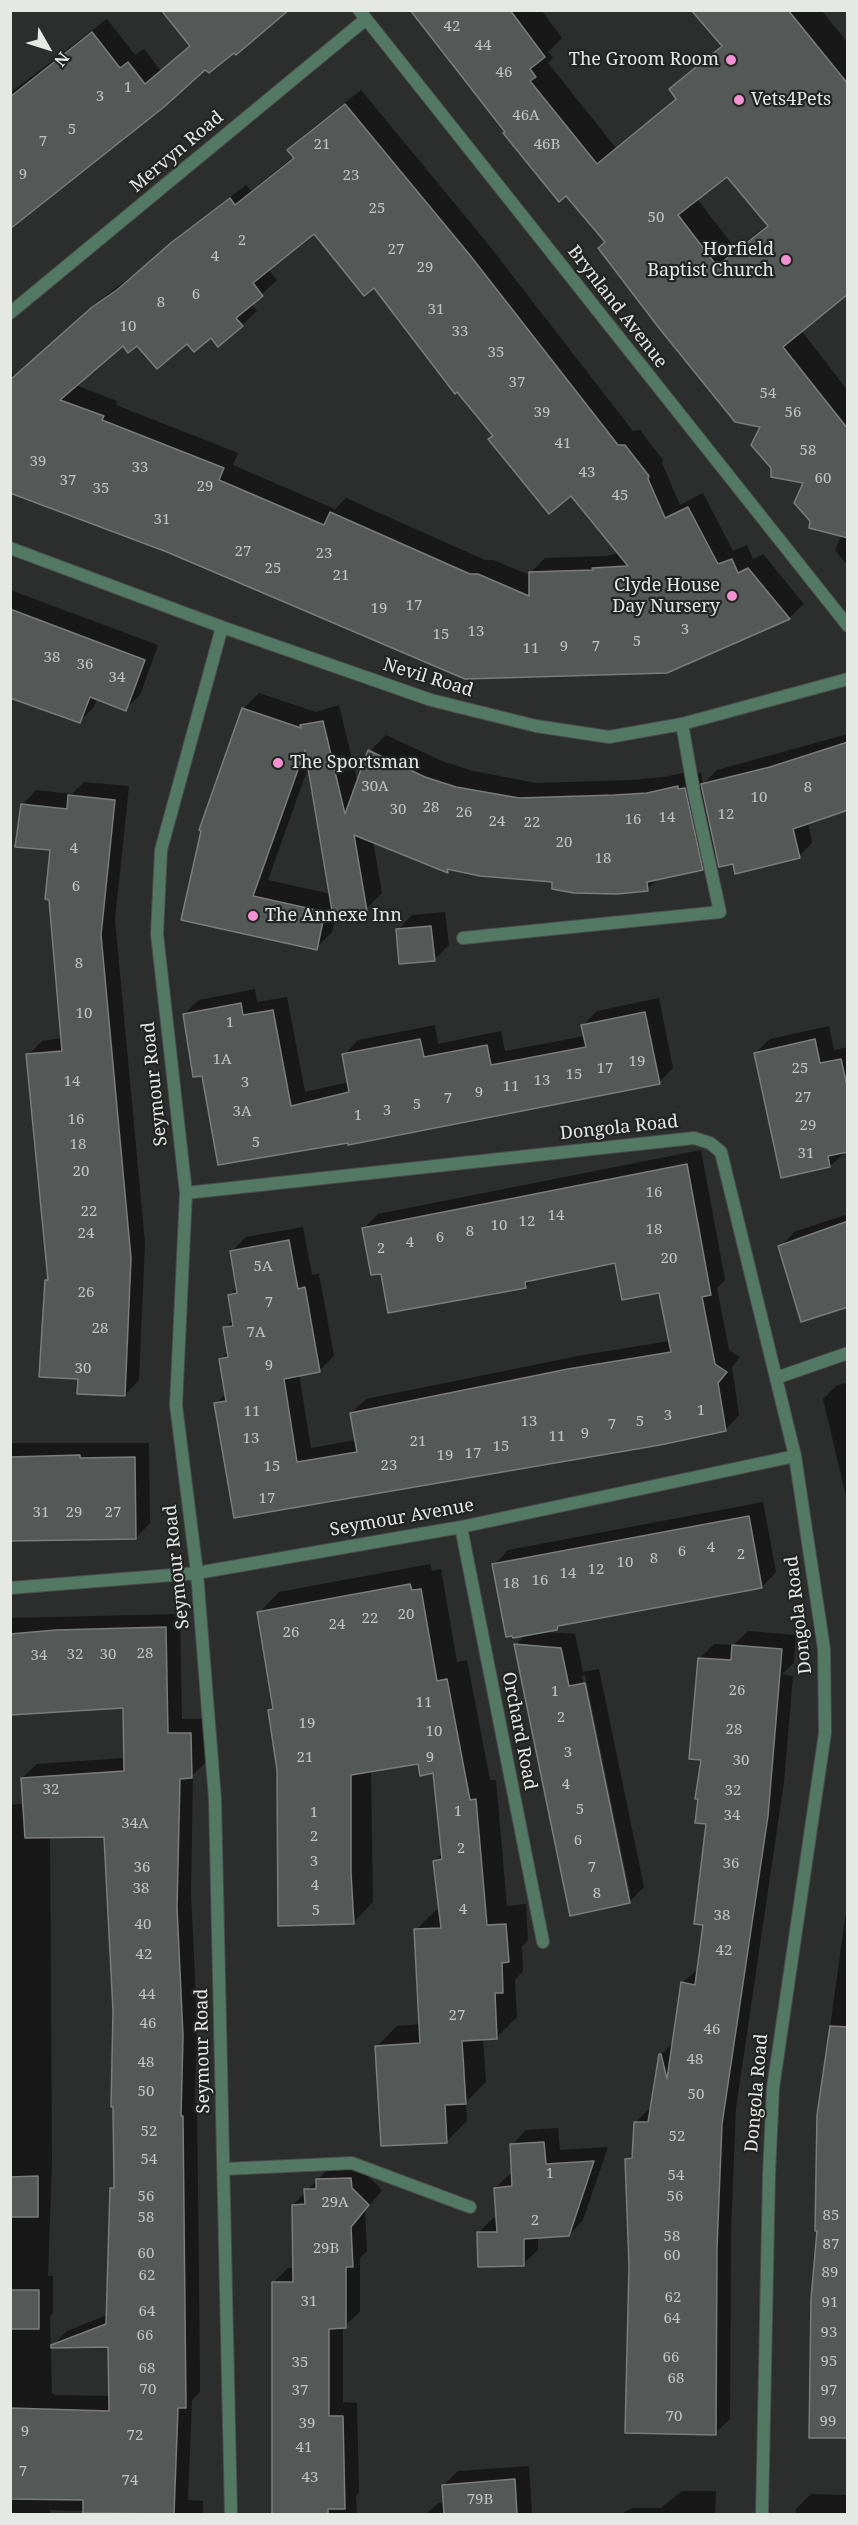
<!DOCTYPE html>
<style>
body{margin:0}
#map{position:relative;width:858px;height:2525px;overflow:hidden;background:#2b2e2c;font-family:"Noto Serif",serif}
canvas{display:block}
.frame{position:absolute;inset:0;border:12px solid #e6e8e6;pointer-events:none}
.north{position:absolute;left:18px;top:18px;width:60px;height:60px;-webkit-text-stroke:4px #212422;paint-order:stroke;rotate:129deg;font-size:16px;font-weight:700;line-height:24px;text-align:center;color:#e6e8e6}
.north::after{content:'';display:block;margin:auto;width:21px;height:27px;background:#e6e8e6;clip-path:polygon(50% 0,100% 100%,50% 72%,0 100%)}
</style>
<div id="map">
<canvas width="858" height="2525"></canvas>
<div class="frame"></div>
<div class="north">N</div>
</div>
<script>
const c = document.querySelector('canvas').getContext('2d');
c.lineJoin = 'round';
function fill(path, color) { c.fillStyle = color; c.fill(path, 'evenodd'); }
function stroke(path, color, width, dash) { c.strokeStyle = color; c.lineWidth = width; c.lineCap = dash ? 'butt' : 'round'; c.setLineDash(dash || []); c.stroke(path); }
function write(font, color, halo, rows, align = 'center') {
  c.font = font + ' "Noto Serif",serif'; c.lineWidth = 4.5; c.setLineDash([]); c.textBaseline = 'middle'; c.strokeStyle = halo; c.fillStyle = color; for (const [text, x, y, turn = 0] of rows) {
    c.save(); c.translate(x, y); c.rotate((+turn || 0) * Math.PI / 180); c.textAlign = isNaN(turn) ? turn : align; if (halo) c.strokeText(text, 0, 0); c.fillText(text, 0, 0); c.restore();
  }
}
const shadow = new Path2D(`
 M 412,10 L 541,10 L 562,38 L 548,52 L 553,58 L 548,63 L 616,148 L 677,97 L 671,89 L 722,44 L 693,10 L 821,10 L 848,43 L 848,293 L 801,330 L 848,391 L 848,566 L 835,550 L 842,535 L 805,482 L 773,468 L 762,426 ZM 727,175 L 768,224 L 736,249 L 697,199 Z
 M 107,19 L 135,55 L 144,49 L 161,71 L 191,45 L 234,51 L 206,68 L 10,227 L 10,93 Z
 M 361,90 L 484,239 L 633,431 L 640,430 L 663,460 L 662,463 L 680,505 L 703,493 L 733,551 L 747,545 L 753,559 L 763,554 L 804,604 L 789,618 L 667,672 L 168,551 L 10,491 L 10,371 L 15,376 L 109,293 L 134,274 L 189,228 L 246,185 L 251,191 L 294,156 L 289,150 L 304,135 ZM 315,232 L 374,286 L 494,435 L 572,494 L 620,553 L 606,556 L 545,558 L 530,573 L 530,575 L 493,560 L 485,560 L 346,498 L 335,509 L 233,465 L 238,453 L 116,405 L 117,401 L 75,385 L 123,344 L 187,342 L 242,325 L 257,311 L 251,304 L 277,280 L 268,269 Z
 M 10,590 L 158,645 L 140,695 L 125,709 L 97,698 L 94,707 L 80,721 L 10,696 Z
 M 259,693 L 316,712 L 339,705 L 358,784 L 370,751 L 386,735 L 442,761 L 473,771 L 536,783 L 632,780 L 664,777 L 693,771 L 694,774 L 701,773 L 703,784 L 717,770 L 848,734 L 848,808 L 808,822 L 812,843 L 798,857 L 734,862 L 717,854 L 702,869 L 658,879 L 647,889 L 451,868 L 447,872 L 373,841 L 382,893 L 366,909 L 336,915 L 332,932 L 316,948 L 183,919 L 243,709 ZM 309,765 L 331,894 L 268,880 ZM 790,822 L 793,822 L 798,849 L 795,849 Z
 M 84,782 L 129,786 L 115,920 L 145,1243 L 139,1380 L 125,1395 L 79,1378 L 46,1281 L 49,1278 L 28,1055 L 42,1041 L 62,1038 L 52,849 L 22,805 L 36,790 L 72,794 Z
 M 445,912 L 449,945 L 434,960 L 398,930 L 412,915 Z
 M 255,989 L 257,1002 L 287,997 L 305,1092 L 349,1082 L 344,1055 L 358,1040 L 435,1025 L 438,1044 L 501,1031 L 505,1051 L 585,1036 L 583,1025 L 597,1011 L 659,998 L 673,1068 L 659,1082 L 349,1143 L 203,1074 L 184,1014 L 199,1000 Z
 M 829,1026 L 834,1050 L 848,1047 L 848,1150 L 830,1166 L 782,1176 L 755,1053 L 770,1039 Z
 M 701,1150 L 725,1280 L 717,1288 L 729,1350 L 740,1357 L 732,1367 L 739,1415 L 725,1430 L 235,1516 L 216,1404 L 226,1393 L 221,1359 L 229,1351 L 225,1328 L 234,1319 L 230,1295 L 238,1287 L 232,1251 L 246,1237 L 303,1227 L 312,1275 L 319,1274 L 334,1356 L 319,1371 L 299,1374 L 311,1448 L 356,1440 L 351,1413 L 366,1399 L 583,1355 L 670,1341 L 660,1291 L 617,1262 L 533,1279 L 525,1287 L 382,1272 L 364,1228 L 378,1214 Z
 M 848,1214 L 848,1305 L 780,1247 L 794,1232 Z
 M 848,1382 L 848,1505 L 823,1399 L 836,1386 Z
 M 10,1443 L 149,1443 L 150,1523 L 136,1538 L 10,1539 Z
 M 763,1502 L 776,1572 L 762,1587 L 562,1624 L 557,1629 L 546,1632 L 575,1634 L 583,1672 L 599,1669 L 644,1887 L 629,1902 L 516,1645 L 526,1634 L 494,1565 L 508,1550 ZM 585,1675 L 630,1893 L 626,1893 L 582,1676 Z
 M 430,1564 L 432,1571 L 441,1569 L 457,1662 L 467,1660 L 490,1780 L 496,1780 L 507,1906 L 526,1904 L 528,1940 L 522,1947 L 523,1971 L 515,1980 L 517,2017 L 497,2037 L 483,2038 L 486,2082 L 466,2102 L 467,2121 L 447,2141 L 377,2046 L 397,2026 L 421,2024 L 416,1930 L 436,1910 L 441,1909 L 435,1861 L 443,1853 L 435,1772 L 420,1762 L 371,1770 L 373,1902 L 353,1923 L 278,1770 L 269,1710 L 274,1705 L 259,1613 L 279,1592 Z
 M 180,1614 L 182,1719 L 205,1719 L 206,1762 L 193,1775 L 191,1892 L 197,2021 L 195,2103 L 197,2103 L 200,2377 L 200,2392 L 192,2400 L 188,2500 L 203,2501 L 203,2514 L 104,2514 L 104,2512 L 50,2510 L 50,2514 L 10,2514 L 10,1805 L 24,1804 L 22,1778 L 37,1764 L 125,1758 L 125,1706 L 10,1713 L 10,1618 ZM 105,1835 L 114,2011 L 116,2184 L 112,2188 L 107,2315 L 67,2331 L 51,2347 L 110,2346 L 111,2396 L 55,2395 L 52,2393 L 50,2316 L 53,2313 L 53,2276 L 48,2276 L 52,2161 L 50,1836 Z
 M 748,1631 L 796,1635 L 794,1663 L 782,1674 L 793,1676 L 784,1782 L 736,2108 L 731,2232 L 730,2419 L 715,2433 L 630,2266 L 627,2159 L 634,2152 L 636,2122 L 650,2108 L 661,2055 L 674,2042 L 682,1983 L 698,1969 L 705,1924 L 707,1823 L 700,1658 L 714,1644 L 733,1645 Z
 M 848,1897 L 848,2436 L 818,2229 L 818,2115 Z
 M 558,2128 L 560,2150 L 608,2147 L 583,2220 L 569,2235 L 538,2237 L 538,2250 L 523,2264 L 478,2233 L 493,2218 L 497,2218 L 495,2188 L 510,2174 L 513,2174 L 512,2145 L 526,2130 Z
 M 365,2164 L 366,2174 L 382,2190 L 365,2211 L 367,2251 L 360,2258 L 360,2312 L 343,2327 L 343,2402 L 357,2403 L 359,2493 L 356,2496 L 357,2514 L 275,2514 L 273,2283 L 288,2268 L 294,2268 L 293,2205 L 332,2165 Z
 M 529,2466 L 532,2514 L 426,2514 L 438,2503 L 445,2502 L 444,2485 L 458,2471 Z
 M 682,2491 L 716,2491 L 715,2514 L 621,2514 L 632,2508 L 661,2508 Z
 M 811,2494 L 848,2495 L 848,2514 L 796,2514 L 796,2509 Z`);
const building = new Path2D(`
 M 161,10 L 289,10 L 236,55 L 234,53 L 209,73 L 205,70 L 164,107 L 10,229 L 10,97 L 92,32 L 120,68 L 128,62 L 145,84 L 190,46 Z
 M 410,10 L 510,10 L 545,57 L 530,69 L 536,77 L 530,81 L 597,164 L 676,99 L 669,89 L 722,46 L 691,10 L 788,10 L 848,84 L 848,294 L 783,347 L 848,429 L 848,538 L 809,528 L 810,521 L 794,503 L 803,483 L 771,477 L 771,468 L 751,445 L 760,427 L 735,422 L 659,328 L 598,248 L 605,242 L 566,196 L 559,202 L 503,133 L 505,132 ZM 727,177 L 768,226 L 717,266 L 678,215 Z
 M 345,104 L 469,254 L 618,445 L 625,445 L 649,476 L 648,479 L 665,518 L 688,507 L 718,564 L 732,559 L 738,573 L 748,568 L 790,619 L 667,673 L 465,679 L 167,552 L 10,493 L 10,380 L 91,308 L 118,289 L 172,242 L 230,198 L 235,205 L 294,158 L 287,150 ZM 314,234 L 364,296 L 374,288 L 455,394 L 457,392 L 493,436 L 488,439 L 549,514 L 571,496 L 628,566 L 592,568 L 593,570 L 529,572 L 529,596 L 478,574 L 470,574 L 330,512 L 324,525 L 219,480 L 224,468 L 102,420 L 104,416 L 60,400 L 123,346 L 128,353 L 137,346 L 157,369 L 187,344 L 194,352 L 211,338 L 218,347 L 243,326 L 236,318 L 263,296 L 253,283 Z
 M 10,609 L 145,660 L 126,711 L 90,697 L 80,723 L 10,698 Z
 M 242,708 L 301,728 L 300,725 L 323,721 L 345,814 L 368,750 L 425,777 L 456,787 L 519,798 L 615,795 L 647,793 L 678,786 L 678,789 L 685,788 L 703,870 L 647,882 L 648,891 L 618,894 L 574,893 L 552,889 L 552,882 L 480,876 L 447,869 L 448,873 L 354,835 L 367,911 L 333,917 L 305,750 L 253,896 L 325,912 L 317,950 L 181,920 L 201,831 L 199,830 Z
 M 848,742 L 848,810 L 793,829 L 800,858 L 735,874 L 733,864 L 719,867 L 701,784 L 770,767 Z
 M 68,795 L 115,800 L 101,935 L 131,1258 L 125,1396 L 77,1394 L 78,1379 L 39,1377 L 45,1280 L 48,1280 L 26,1054 L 62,1051 L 49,900 L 45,899 L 50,850 L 15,847 L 21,804 L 67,809 Z
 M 431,926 L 435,961 L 399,964 L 396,929 Z
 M 241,1003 L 243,1015 L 273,1010 L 291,1106 L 349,1092 L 342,1054 L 420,1039 L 424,1057 L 487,1045 L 491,1065 L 586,1047 L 581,1025 L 645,1012 L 660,1084 L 348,1145 L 348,1143 L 218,1165 L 202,1076 L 193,1077 L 183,1014 Z
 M 815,1039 L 820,1063 L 841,1059 L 848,1090 L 848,1152 L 828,1156 L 830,1167 L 781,1178 L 754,1053 Z
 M 687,1164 L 711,1295 L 702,1297 L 715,1364 L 727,1372 L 718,1383 L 726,1431 L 660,1445 L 234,1518 L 214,1403 L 226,1401 L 219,1359 L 228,1357 L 223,1327 L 233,1326 L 228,1295 L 237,1293 L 230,1251 L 289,1240 L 298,1289 L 305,1287 L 320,1372 L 284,1379 L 297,1462 L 357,1452 L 350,1413 L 568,1369 L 671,1352 L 659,1293 L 622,1300 L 615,1263 L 525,1282 L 526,1288 L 388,1313 L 381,1274 L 371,1275 L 362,1228 Z
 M 848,1221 L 848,1307 L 801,1322 L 778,1246 Z
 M 80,1455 L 80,1458 L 135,1457 L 136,1539 L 10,1541 L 10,1457 Z
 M 749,1516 L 762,1588 L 558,1626 L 557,1630 L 513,1638 L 512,1636 L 506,1637 L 492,1564 Z
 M 410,1584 L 412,1590 L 421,1589 L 437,1681 L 447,1679 L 470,1800 L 476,1799 L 487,1925 L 506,1924 L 509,1962 L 502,1963 L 503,1993 L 495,1993 L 497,2039 L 462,2041 L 466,2104 L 445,2105 L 447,2143 L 381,2146 L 375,2046 L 420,2043 L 414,1929 L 441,1928 L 433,1861 L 442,1859 L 433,1773 L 420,1776 L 418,1764 L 351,1775 L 351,1873 L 354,1924 L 278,1926 L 277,1770 L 268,1710 L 273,1709 L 257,1612 Z
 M 166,1627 L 168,1733 L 191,1733 L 192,1778 L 180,1779 L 177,1907 L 183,2036 L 181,2116 L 183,2116 L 186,2408 L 178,2408 L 174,2514 L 83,2513 L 83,2500 L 10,2499 L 10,2408 L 109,2411 L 108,2347 L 51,2348 L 51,2345 L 106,2324 L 110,2188 L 114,2188 L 113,2107 L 111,2107 L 113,2011 L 104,1837 L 25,1838 L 21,1778 L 124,1771 L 123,1708 L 10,1715 L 10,1634 L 56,1630 Z
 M 514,1644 L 561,1648 L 569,1686 L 585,1683 L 630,1903 L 570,1916 Z
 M 732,1645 L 782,1649 L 768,1816 L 722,2124 L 717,2248 L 716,2435 L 625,2433 L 629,2266 L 625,2159 L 632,2158 L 634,2122 L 648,2122 L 659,2054 L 661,2054 L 667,2079 L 681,1982 L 695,1985 L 703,1925 L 694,1924 L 706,1824 L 695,1823 L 698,1799 L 695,1799 L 701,1760 L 689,1759 L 698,1658 L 731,1660 Z
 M 830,2026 L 848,2027 L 848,2438 L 809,2438 L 811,2299 L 817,2231 L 815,2231 L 817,2115 Z
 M 544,2142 L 546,2164 L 594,2161 L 569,2236 L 524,2239 L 524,2266 L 478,2267 L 477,2232 L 497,2232 L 494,2188 L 512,2186 L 510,2144 Z
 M 38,2176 L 38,2217 L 10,2217 L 10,2177 Z
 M 351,2178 L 352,2188 L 369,2205 L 351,2227 L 353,2267 L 346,2267 L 346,2328 L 329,2329 L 329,2416 L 343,2416 L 345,2509 L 328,2509 L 328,2514 L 272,2514 L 272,2282 L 293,2282 L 292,2205 L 305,2204 L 304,2189 L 316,2189 L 316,2179 Z
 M 10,2290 L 39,2290 L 39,2329 L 10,2329 Z
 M 515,2479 L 517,2514 L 444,2514 L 442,2485 Z`);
const service = new Path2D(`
 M 463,938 L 720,912 L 694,792 L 682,724`);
const minor = new Path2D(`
 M 359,10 L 848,626
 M 10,313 L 366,19
 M 10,548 L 222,627 L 431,700 L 536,726 L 609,737 L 682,724 L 848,679
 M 222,627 L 161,850 L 157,934 L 186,1193 L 176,1405 L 197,1573 L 215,1799 L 231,2514
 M 186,1193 L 694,1138 L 710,1143 L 721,1152 L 795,1456 L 824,1649 L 825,1733 L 773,2088 L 769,2174 L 762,2514
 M 776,1378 L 848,1353
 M 461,1527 L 543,1942
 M 10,1588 L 197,1573 L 461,1527 L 795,1456
 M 224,2169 L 352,2163 L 470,2207`);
const markers = [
 [731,60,6,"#f491d3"],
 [739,100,6,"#f491d3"],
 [786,260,6,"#f491d3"],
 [732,596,6,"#f491d3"],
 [278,763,6,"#f491d3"],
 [253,916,6,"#f491d3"]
];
const numberNames = [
 ["42",452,27],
 ["44",483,46],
 ["46",504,73],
 ["1",128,88],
 ["3",100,97],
 ["46A",526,116],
 ["5",72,130],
 ["7",43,142],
 ["21",322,145],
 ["46B",547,145],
 ["9",23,175],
 ["23",351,176],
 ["25",377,209],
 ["50",656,218],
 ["2",242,241],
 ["27",396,250],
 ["4",215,257],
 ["29",425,268],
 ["6",196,295],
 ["8",161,303],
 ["31",436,310],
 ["10",128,327],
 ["33",460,332],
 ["35",496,353],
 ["37",517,383],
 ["54",768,394],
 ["39",542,413],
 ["56",793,413],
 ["41",563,444],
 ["58",808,451],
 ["39",38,462],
 ["33",140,468],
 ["43",587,473],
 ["60",823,479],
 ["37",68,481],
 ["29",205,487],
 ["35",101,489],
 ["45",620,496],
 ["31",162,520],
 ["27",243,552],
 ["23",324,554],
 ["25",273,569],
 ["21",341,576],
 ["17",414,606],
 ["19",379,609],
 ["3",685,630],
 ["13",476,632],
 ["15",441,635],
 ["5",637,642],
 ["9",564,647],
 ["7",596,647],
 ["11",531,649],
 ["38",52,658],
 ["36",85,665],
 ["34",117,678],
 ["30A",375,787],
 ["8",808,788],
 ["10",759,798],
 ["28",431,808],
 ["30",398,810],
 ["26",464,813],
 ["12",726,815],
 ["14",667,818],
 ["16",633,820],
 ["24",497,822],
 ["22",532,823],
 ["20",564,843],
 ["4",74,849],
 ["18",603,859],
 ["6",76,887],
 ["8",79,964],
 ["10",84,1014],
 ["1",230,1023],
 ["1A",222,1060],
 ["19",637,1062],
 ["17",605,1069],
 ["25",800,1069],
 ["15",574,1075],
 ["13",542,1081],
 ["14",72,1082],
 ["3",245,1083],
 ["11",511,1087],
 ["9",479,1093],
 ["27",803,1098],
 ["7",448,1099],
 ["5",417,1105],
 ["3",387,1111],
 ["3A",242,1112],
 ["1",358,1116],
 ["16",76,1120],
 ["29",808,1126],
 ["5",256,1143],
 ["18",78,1145],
 ["31",806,1154],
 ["20",81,1172],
 ["16",654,1193],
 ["22",89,1212],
 ["14",556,1216],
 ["12",527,1222],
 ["10",499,1226],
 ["18",654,1230],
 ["8",470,1232],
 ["24",86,1234],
 ["6",440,1238],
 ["4",410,1243],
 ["2",381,1249],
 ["20",669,1259],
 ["5A",263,1267],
 ["26",86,1293],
 ["7",269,1303],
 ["28",100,1329],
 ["7A",256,1333],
 ["9",269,1366],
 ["30",83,1369],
 ["1",701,1411],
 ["11",252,1412],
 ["3",668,1416],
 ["13",529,1422],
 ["5",640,1422],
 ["7",612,1425],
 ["9",585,1434],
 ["11",557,1437],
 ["13",251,1439],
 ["21",418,1442],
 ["15",501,1447],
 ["17",473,1454],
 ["19",445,1456],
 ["23",389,1466],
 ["15",272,1467],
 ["17",267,1499],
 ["31",41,1513],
 ["29",74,1513],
 ["27",113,1513],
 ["4",711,1548],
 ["6",682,1552],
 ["2",741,1555],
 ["8",654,1559],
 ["10",625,1563],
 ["12",596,1570],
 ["14",568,1574],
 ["16",540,1581],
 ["18",511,1584],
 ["20",406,1615],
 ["22",370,1619],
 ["24",337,1625],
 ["26",291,1633],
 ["28",145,1654],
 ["32",75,1655],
 ["30",108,1655],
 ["34",39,1656],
 ["26",737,1691],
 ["1",555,1692],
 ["11",424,1703],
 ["2",561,1718],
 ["19",307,1724],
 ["28",734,1730],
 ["10",434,1732],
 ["3",568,1753],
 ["21",305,1758],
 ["9",430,1758],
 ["30",741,1761],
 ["4",566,1785],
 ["32",51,1790],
 ["32",733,1791],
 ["5",580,1810],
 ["1",458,1812],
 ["1",314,1813],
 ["34",732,1816],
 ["34A",135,1824],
 ["2",314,1837],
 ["6",578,1841],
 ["2",461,1849],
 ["3",314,1862],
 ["36",731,1864],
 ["36",142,1868],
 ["7",592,1868],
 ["4",315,1886],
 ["38",141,1889],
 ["8",597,1894],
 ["4",463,1910],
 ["5",316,1911],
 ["38",722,1916],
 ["40",143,1925],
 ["42",724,1951],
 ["42",144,1955],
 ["44",147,1995],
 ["27",457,2016],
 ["46",148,2024],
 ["46",712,2030],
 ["48",695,2060],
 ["48",146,2063],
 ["50",146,2092],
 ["50",696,2095],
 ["52",149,2132],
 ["52",677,2137],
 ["54",149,2160],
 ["1",550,2174],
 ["54",676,2176],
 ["56",146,2197],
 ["56",675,2197],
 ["29A",335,2203],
 ["85",831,2216],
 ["58",146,2218],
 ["2",535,2221],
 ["58",672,2237],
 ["87",831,2245],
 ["29B",326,2249],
 ["60",146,2254],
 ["60",672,2256],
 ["89",830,2273],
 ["62",147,2276],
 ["62",673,2298],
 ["31",309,2302],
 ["91",830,2303],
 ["64",147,2312],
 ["64",672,2319],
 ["93",829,2333],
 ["66",145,2336],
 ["66",671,2358],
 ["95",829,2362],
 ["35",300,2363],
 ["68",147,2369],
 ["68",676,2379],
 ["70",148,2390],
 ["37",300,2391],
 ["97",829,2391],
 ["70",674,2417],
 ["99",828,2422],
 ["39",307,2424],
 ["9",25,2432],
 ["72",135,2436],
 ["41",304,2448],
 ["7",23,2472],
 ["43",310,2478],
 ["74",130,2481],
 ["79B",480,2500]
];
const poiNames = [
 ["The Groom Room",719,60],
 ["Vets4Pets",751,100,"left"],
 ["Horfield",774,250],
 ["Baptist Church",774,271],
 ["Clyde House",720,586],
 ["Day Nursery",720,607],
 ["The Sportsman",290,763,"left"],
 ["The Annexe Inn",265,916,"left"]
];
const streetNames = [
 ["Mervyn Road",177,152,-40],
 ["Brynland Avenue",617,307,52],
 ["Nevil Road",428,678,17],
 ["Seymour Road",155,1084,-96],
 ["Dongola Road",619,1128,-6],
 ["Seymour Avenue",402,1518,-10],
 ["Seymour Road",177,1567,-96],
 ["Dongola Road",799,1615,-97],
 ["Orchard Road",519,1731,79],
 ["Seymour Road",203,2051,-91],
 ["Dongola Road",757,2093,-85]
];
fill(shadow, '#0007');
fill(building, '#545856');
stroke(building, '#7a7d7b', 1.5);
stroke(service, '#494c4a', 14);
stroke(minor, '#494c4a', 14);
stroke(service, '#537965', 12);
stroke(minor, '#537965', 12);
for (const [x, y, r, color] of markers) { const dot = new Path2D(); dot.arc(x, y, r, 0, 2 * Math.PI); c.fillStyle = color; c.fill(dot); stroke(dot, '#212422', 2); }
write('15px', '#c2c4c2', null, numberNames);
write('18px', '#e6e8e6', '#212422', poiNames, 'right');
write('18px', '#e6e8e6', '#212422', streetNames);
</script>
